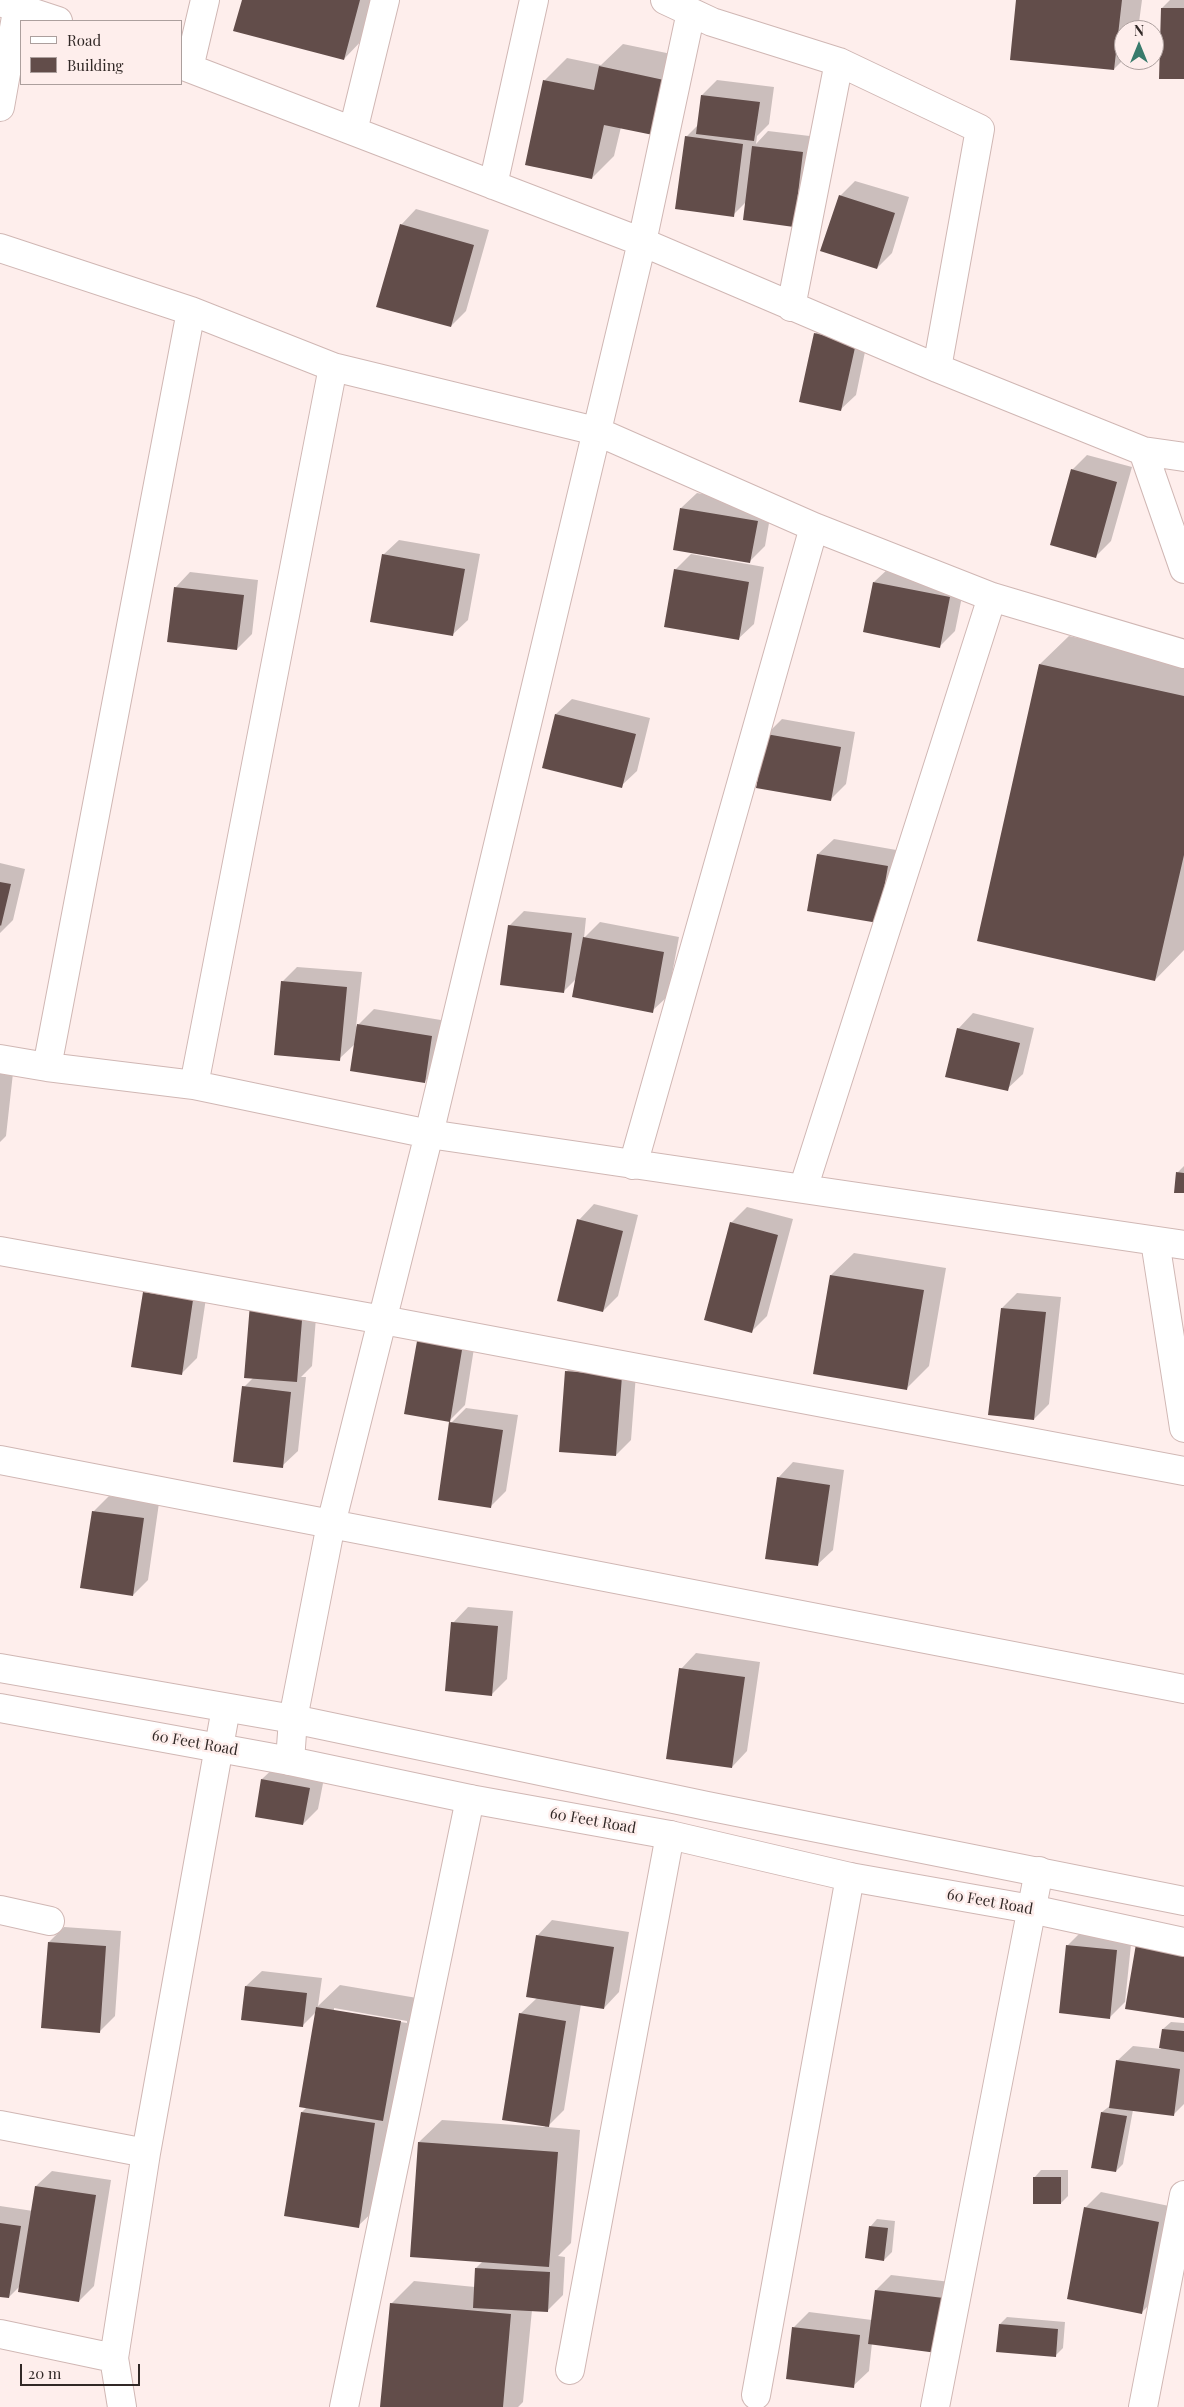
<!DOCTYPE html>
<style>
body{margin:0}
#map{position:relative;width:1184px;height:2407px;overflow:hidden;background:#feeeec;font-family:"Playfair Display",serif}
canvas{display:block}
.legend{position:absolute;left:20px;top:20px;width:162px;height:65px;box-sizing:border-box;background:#feeeec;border:1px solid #ac9f9d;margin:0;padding:6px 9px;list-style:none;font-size:15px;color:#312826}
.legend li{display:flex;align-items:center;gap:10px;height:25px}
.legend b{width:25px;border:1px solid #ac9f9d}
.north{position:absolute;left:1114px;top:20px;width:50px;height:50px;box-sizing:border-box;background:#feeeec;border:1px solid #ac9f9d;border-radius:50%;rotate:0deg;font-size:14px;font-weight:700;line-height:20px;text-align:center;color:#312826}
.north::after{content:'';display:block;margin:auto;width:18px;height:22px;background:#397b6c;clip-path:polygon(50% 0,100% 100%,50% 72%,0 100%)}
.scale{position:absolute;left:20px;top:2364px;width:120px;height:22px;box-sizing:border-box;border:2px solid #312826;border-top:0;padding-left:6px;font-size:15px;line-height:18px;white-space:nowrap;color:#312826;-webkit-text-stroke:4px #feeeec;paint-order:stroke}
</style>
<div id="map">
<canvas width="1184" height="2407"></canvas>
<ul class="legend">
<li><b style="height:6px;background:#fff"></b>Road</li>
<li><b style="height:14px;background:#624d4a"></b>Building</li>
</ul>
<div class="north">N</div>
<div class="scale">20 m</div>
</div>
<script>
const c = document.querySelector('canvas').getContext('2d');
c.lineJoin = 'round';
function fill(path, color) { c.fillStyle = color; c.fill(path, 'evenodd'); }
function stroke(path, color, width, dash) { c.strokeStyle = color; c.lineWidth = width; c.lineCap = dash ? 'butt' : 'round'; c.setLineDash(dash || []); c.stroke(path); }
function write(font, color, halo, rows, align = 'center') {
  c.font = font + ' "Playfair Display",serif'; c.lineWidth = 5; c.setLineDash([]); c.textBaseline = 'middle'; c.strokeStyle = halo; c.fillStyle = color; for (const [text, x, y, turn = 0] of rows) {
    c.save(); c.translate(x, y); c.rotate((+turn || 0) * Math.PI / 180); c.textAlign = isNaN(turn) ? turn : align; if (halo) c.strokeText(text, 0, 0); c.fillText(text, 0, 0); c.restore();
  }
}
const shadow = new Path2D(`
 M 243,0 L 376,0 L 366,36 L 344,59 Z
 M 1017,0 L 1142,0 L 1138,30 L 1124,30 L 1124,59 L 1114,69 Z
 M 1170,0 L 1184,0 L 1184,78 L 1162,8 Z
 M 623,44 L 686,57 L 621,127 L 614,156 L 592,178 L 527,165 L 545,80 L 567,58 L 601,65 Z
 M 717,80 L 774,87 L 769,124 L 757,136 L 756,144 L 768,131 L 818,137 L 794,225 L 746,202 L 733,215 L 686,137 L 699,124 L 702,95 Z
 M 855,181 L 909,197 L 892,253 L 877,268 L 840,196 Z
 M 416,209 L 489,230 L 466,311 L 451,326 L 401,225 Z
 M 830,319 L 870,328 L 856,395 L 840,410 L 815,334 Z
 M 1087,455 L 1132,467 L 1111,541 L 1096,556 L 1072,470 Z
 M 697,493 L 772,506 L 765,546 L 749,562 L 681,508 Z
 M 399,540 L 480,554 L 468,620 L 452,635 L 383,555 Z
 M 691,554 L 764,567 L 754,624 L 738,639 L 675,570 Z
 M 890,567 L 965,582 L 955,631 L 940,646 L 874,582 Z
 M 190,572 L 258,580 L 252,634 L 237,649 L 175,588 Z
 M 1069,636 L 1184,661 L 1184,950 L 1155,980 L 1040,664 Z
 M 572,699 L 650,718 L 637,771 L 621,786 L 543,767 L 556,714 Z
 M 782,719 L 855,732 L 846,784 L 830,800 L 767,734 Z
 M 834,839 L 902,851 L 877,922 L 808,910 L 818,854 Z
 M 0,863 L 25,869 L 13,920 L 0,933 Z
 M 524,911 L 586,918 L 584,938 L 600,922 L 679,937 L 668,996 L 652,1011 L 576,979 L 564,991 L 509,926 Z
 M 297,967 L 362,972 L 356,1027 L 374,1009 L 447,1021 L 440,1066 L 425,1081 L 356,1043 L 339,1059 L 282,982 Z
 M 973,1013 L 1034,1028 L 1023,1074 L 1007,1089 L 958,1029 Z
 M 0,1053 L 15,1055 L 6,1136 L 0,1142 Z
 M 1184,1166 L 1184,1192 L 1178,1172 Z
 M 594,1204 L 638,1215 L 618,1296 L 603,1311 L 579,1220 Z
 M 747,1207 L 793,1219 L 767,1316 L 751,1332 L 731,1223 Z
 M 854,1253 L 946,1268 L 929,1366 L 907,1388 L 814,1373 L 831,1275 Z
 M 160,1278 L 208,1285 L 197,1358 L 181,1374 L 144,1293 Z
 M 266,1290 L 318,1294 L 312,1366 L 301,1377 L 306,1377 L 298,1451 L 282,1466 L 244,1387 L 253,1378 Z
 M 1017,1293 L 1061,1297 L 1049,1404 L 1034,1419 L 1002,1308 Z
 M 435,1316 L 478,1323 L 465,1405 L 450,1420 L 420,1331 Z
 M 582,1356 L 637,1361 L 631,1440 L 616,1455 L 566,1372 Z
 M 466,1408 L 518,1415 L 506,1491 L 491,1506 L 451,1423 Z
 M 793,1462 L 844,1470 L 833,1550 L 817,1565 L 778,1478 Z
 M 109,1496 L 159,1503 L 148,1580 L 133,1595 L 93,1512 Z
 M 468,1607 L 513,1611 L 507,1679 L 491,1695 L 453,1623 Z
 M 696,1653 L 760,1662 L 747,1751 L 732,1767 L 681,1669 Z
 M 278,1764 L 325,1773 L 318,1809 L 303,1824 L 262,1779 Z
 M 552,1920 L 629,1932 L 619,1992 L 604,2008 L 581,2004 L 564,2110 L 547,2127 L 580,2130 L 571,2243 L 558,2256 L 565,2257 L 563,2295 L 548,2310 L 532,2310 L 523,2402 L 518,2407 L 382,2407 L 391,2304 L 414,2281 L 475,2287 L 476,2268 L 483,2261 L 419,2142 L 442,2120 L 545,2127 L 520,2014 L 537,1998 L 537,1936 Z
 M 64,1927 L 121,1931 L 115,2016 L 100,2031 L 49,1942 Z
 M 1083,1930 L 1132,1935 L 1125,2002 L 1110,2017 L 1067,1946 Z
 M 262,1971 L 322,1978 L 318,2006 L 340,1985 L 423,1999 L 381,2204 L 358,2226 L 302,2112 L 307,2107 L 317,2011 L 303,2025 L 246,1986 ZM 334,2008 L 407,2021 L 407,2023 L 334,2011 Z
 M 1171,2022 L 1184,2023 L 1184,2104 L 1173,2115 L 1133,2110 L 1123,2164 L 1116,2171 L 1102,2112 L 1111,2105 L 1117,2061 L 1133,2046 L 1161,2049 L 1163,2029 Z
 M 1041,2170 L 1068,2170 L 1068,2196 L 1061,2203 L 1034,2178 Z
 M 52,2171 L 111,2180 L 94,2286 L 79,2301 L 21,2285 L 9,2297 L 0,2296 L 0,2206 L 33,2211 L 36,2186 Z
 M 1101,2192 L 1174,2207 L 1157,2297 L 1142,2312 L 1085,2208 Z
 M 877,2219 L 895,2221 L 892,2252 L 884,2260 L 870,2227 Z
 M 891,2275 L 959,2283 L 952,2336 L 872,2343 L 869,2371 L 853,2386 L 794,2327 L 809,2312 L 872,2320 L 876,2290 Z
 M 1007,2317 L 1065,2322 L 1063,2348 L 1055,2356 L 1000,2324 Z`);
const building = new Path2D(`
 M 242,0 L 360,0 L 344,60 L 233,31 Z
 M 1016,0 L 1122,0 L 1114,70 L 1010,60 Z
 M 1161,8 L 1184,8 L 1184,79 L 1159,79 Z
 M 599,66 L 664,80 L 653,135 L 604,125 L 592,179 L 525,165 L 543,80 L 594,90 Z
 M 701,95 L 760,102 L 754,141 L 696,134 Z
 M 685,136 L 743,144 L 734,217 L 675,209 Z
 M 752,146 L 803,152 L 794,227 L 743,220 Z
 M 839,195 L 895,213 L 877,269 L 820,251 Z
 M 400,224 L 474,245 L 451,327 L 376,307 Z
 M 814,333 L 856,343 L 841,411 L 799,402 Z
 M 1071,469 L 1117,482 L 1096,558 L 1050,545 Z
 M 680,508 L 758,521 L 750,563 L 673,550 Z
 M 382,554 L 465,569 L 453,636 L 370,622 Z
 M 674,569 L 749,582 L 739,640 L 664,627 Z
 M 873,582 L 950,597 L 940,648 L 863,632 Z
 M 174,587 L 244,595 L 237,650 L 167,642 Z
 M 1039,664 L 1184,696 L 1184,855 L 1155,981 L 977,941 Z
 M 555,714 L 636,734 L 622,788 L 542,768 Z
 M 766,734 L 841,747 L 831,801 L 756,788 Z
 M 817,854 L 888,866 L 878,923 L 807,911 Z
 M 0,882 L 11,884 L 1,926 L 0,925 Z
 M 508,925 L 572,933 L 564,993 L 500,985 Z
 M 583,937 L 664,952 L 653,1013 L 572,997 Z
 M 281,981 L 347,987 L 340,1061 L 274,1055 Z
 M 357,1024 L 432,1036 L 425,1083 L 350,1071 Z
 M 957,1028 L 1020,1043 L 1008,1091 L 945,1077 Z
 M 1176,1172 L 1184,1173 L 1184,1193 L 1174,1193 Z
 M 577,1219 L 623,1231 L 603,1312 L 557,1301 Z
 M 730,1222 L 778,1235 L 752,1333 L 704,1320 Z
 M 830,1275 L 924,1290 L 907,1390 L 813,1374 Z
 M 143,1292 L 193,1300 L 182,1375 L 131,1367 Z
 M 250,1304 L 303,1308 L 297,1382 L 244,1378 Z
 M 1001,1308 L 1046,1312 L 1034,1420 L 988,1415 Z
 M 419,1330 L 464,1338 L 450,1422 L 404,1414 Z
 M 565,1371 L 622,1376 L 616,1456 L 559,1452 Z
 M 242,1386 L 291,1392 L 283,1468 L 233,1462 Z
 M 449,1422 L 503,1430 L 491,1508 L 438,1500 Z
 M 777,1477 L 830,1485 L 818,1566 L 765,1559 Z
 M 92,1511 L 144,1518 L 133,1596 L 80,1588 Z
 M 451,1622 L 498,1626 L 492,1696 L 445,1691 Z
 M 679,1668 L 745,1677 L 732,1768 L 666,1759 Z
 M 261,1779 L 310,1788 L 303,1825 L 255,1817 Z
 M 536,1935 L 614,1947 L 604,2009 L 526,1997 Z
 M 48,1942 L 106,1946 L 100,2033 L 41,2028 Z
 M 1136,1944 L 1184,1951 L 1184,2018 L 1125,2009 Z
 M 1066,1945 L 1117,1950 L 1110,2019 L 1059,2013 Z
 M 245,1986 L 307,1993 L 303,2027 L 241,2020 Z
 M 316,2007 L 401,2021 L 383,2121 L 299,2107 Z
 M 519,2013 L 566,2021 L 549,2127 L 502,2120 Z
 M 1162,2029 L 1184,2031 L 1184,2052 L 1159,2048 Z
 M 1116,2060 L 1180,2069 L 1174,2116 L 1109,2108 Z
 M 301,2112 L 375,2123 L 359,2228 L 284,2216 Z
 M 1101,2112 L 1127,2116 L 1116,2172 L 1091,2168 Z
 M 418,2142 L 558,2152 L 549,2267 L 410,2257 Z
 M 1033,2177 L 1061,2177 L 1061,2204 L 1033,2204 Z
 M 35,2186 L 96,2195 L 79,2302 L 18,2292 Z
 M 1084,2207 L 1159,2222 L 1142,2314 L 1067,2299 Z
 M 0,2223 L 21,2226 L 9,2298 L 0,2297 Z
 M 869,2226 L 888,2228 L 884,2261 L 865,2258 Z
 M 475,2268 L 550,2272 L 548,2312 L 473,2308 Z
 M 875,2290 L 944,2298 L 937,2353 L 868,2344 Z
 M 390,2303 L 511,2314 L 503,2407 L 380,2407 Z
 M 999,2324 L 1058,2329 L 1056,2357 L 996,2352 Z
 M 792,2327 L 860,2335 L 854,2388 L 786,2379 Z`);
const street = new Path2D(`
 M 665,0 L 712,22 L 839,62 L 980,129 L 937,368
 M 0,2 L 58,21
 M 181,65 L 642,242 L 937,368 L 1143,451 L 1184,457
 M 189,68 L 205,0
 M 0,107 L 19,0
 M 353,131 L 385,0
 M 493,185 L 534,0
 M 0,248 L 191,311 L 333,367 L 596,431 L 814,527 L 992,597 L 1184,654
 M 791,307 L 839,62
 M 1143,451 L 1184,569
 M 0,1059 L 47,1067 L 194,1085 L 429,1134 L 1184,1245
 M 47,1067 L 191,311
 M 194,1085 L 333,367
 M 633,1165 L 814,527
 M 803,1189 L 992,597
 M 1155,1241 L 1184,1428
 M 0,1251 L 383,1320 L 1184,1471
 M 0,1460 L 1184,1689
 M 290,1761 L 293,1719 L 331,1524 L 429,1134 L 642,242 L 691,12
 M 0,1910 L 50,1921
 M 0,2125 L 146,2153
 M 0,2334 L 114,2358
 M 570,2370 L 670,1835
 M 756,2395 L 850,1877
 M 122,2407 L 114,2358 L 146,2153 L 226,1708
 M 344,2407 L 470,1799
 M 935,2407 L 1039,1871
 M 1143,2407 L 1184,2195`);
const secondary = new Path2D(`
 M 0,1668 L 293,1719 L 707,1806 L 1184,1901
 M 0,1708 L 290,1761 L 470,1799 L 670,1835 L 850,1877 L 1031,1909 L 1184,1942`);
const streetNames = [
 ["60 Feet Road",195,1743,10],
 ["60 Feet Road",593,1821,10],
 ["60 Feet Road",990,1902,10]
];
fill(shadow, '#0003');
fill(building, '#624d4a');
stroke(street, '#d0b7b4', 30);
stroke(secondary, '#d0b7b4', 30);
stroke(street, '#fff', 28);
stroke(secondary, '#fff', 28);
write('15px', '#312826', '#feeeec', streetNames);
</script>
